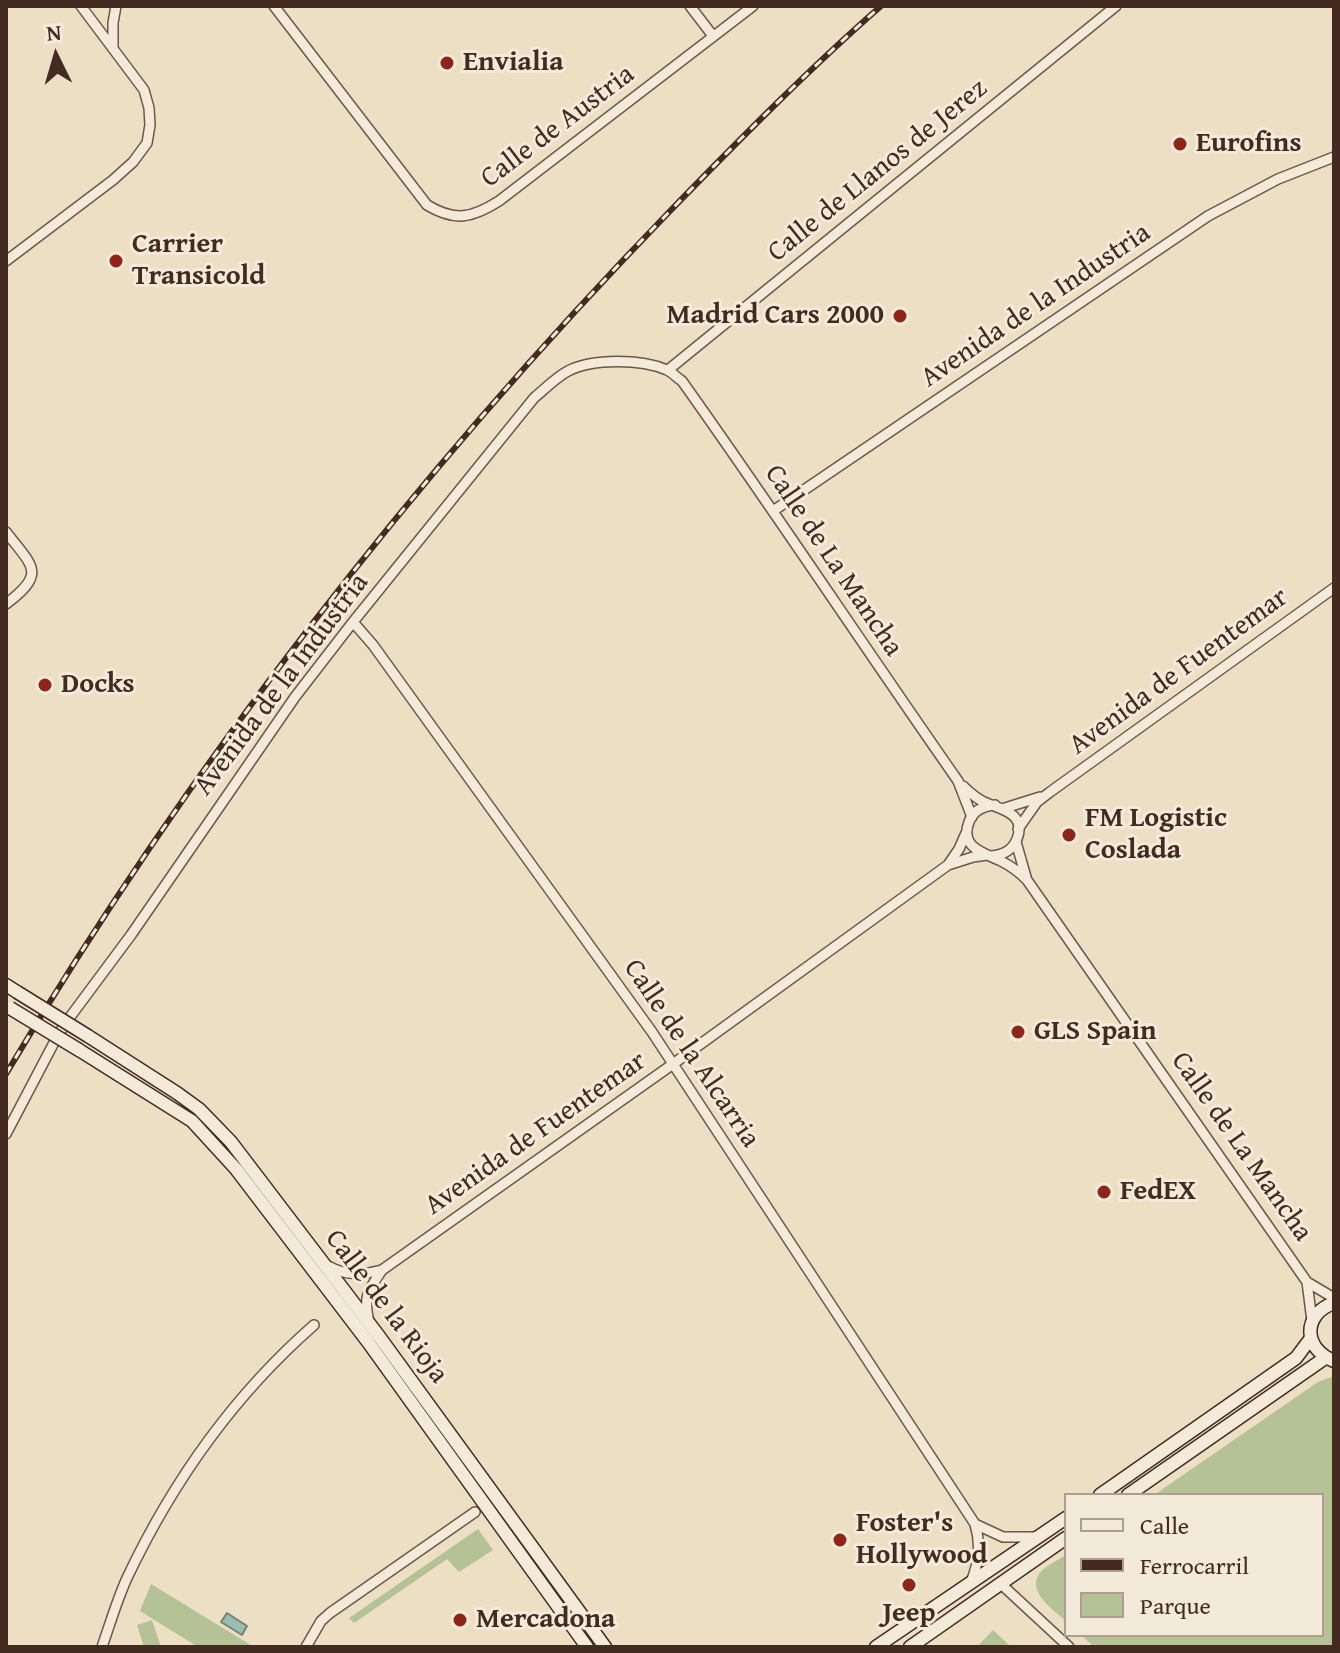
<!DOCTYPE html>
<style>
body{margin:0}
#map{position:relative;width:1340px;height:1653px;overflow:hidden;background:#ecdfc4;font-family:"Gentium Book Plus",serif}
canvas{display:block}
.frame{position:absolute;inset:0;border:8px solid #432b21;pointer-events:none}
.legend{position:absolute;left:1064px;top:1493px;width:260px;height:144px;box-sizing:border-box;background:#f3ead9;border:2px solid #ad9e8f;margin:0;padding:10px 14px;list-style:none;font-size:24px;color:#432b21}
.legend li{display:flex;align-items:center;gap:16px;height:40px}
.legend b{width:40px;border:2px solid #ad9e8f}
.north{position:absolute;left:16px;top:16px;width:80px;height:80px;-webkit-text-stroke:6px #f3ead9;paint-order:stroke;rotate:355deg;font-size:22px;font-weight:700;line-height:32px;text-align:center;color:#432b21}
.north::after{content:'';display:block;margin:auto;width:28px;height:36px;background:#432b21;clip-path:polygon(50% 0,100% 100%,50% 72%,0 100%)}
</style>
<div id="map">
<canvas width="1340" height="1653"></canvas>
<div class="frame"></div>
<ul class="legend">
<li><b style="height:10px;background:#f3ead9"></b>Calle</li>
<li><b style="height:10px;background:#432b21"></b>Ferrocarril</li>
<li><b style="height:22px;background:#b4c296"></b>Parque</li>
</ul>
<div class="north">N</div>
</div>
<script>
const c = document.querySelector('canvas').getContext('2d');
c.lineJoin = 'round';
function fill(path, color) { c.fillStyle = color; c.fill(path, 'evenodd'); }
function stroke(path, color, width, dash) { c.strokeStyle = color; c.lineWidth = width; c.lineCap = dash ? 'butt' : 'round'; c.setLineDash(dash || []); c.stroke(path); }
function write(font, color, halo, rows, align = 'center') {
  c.font = font + ' "Gentium Book Plus",serif'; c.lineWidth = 6; c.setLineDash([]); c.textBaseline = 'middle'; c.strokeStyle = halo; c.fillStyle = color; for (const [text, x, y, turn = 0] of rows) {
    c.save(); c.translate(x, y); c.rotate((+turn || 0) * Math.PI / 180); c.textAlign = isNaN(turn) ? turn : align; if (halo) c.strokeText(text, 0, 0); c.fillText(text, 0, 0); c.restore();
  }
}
const green = new Path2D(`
 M 1334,1376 L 1334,1647 L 1094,1647 L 1081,1635 L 1322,1635 L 1322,1495 L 1154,1495 L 1318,1382 Z
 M 478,1529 L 493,1550 L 459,1572 L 447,1559 L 354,1623 L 349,1618 Z
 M 1066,1555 L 1066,1621 C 1054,1610 1027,1593 1039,1574 C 1045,1566 1058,1560 1066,1555 Z
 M 151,1584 L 254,1647 L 198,1647 L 140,1611 Z
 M 152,1620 L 161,1647 L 144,1647 L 137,1625 Z
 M 993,1630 L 1011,1647 L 977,1647 Z`);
const water = new Path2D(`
 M 227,1613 L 247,1626 L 242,1635 L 221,1622 Z`);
const street = new Path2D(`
 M 274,6 L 427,205 C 455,222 472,218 499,201 L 753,6
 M 690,6 L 713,36
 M 113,48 L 113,23 L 116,6
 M 6,261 L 113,180 L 133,162 L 147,143 L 150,125 L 149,108 L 144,90 L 81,6
 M 668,370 L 1116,6
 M 773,511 L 1208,216 L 1278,179 L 1334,157
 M 6,532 C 33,567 47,573 6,604
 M 353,622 L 373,645 L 652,1032 L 975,1524 C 981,1545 979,1562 971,1582
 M 963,786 C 969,792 976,798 984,802 C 1000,809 1027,813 1017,839 C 1012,851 1003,855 991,856
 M 995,805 C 983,806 973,810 969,822 C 959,848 985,853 1001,861 C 1011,866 1020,873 1027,880 L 1307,1282 L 1334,1298
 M 1005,808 L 1040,797
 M 1018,829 L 1037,802 L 1050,792 L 1334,588
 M 1016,842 L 1026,877
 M 948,865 L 959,849 L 966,833
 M 6,1134 L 58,1035 L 70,1017 L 131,935 L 295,697 L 353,622 L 534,398 C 545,389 555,378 568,371 C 593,358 642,359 667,370 C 672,372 677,378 682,381 C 776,513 865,648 958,781 L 972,817
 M 328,1266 C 346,1276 362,1275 382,1270
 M 1307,1282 L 1312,1321
 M 369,1322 C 363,1296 368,1291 382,1270 L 673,1064 L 948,865 L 973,857 L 987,855
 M 975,1524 L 1003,1537 L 1036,1537
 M 1001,1584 L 1069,1647
 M 102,1647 C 110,1624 117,1600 127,1578 C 172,1483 234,1395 314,1325
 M 306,1647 L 321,1621 L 330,1613 L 475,1512`);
const secondary = new Path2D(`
 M 6,985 L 17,992
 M 88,1036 L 177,1093 L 199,1109 L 231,1142 L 378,1335 L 605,1647
 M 79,1050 L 192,1121 L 236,1169 L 368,1342 L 587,1647
 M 1334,1303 C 1302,1314 1303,1349 1334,1361
 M 1100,1495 L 1296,1358 L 1311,1338
 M 1128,1495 L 1325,1358
 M 876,1647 L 1066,1518
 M 910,1647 L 1066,1538`);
const rail = new Path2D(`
 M 6,1074 C 192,761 418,471 671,210 C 739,140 808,70 881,6`);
const secondaryBridge = new Path2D(`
 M 17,992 L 88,1036
 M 10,1008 L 79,1050`);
const markers = [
 [447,63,8,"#8f2418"],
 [1180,144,8,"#8f2418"],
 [116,261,8,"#8f2418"],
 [900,316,8,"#8f2418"],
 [45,685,8,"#8f2418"],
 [1069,835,8,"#8f2418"],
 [1018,1032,8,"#8f2418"],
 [1104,1192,8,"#8f2418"],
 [840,1540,8,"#8f2418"],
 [909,1585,8,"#8f2418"],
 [460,1620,8,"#8f2418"]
];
const poiNames = [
 ["Envialia",463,63],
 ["Eurofins",1196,144],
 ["Carrier",132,245],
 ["Transicold",132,277],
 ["Madrid Cars 2000",884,316,"right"],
 ["Docks",61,685],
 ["FM Logistic",1085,819],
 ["Coslada",1085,851],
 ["GLS Spain",1034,1032],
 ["FedEX",1120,1192],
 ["Foster's",856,1524],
 ["Hollywood",856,1556],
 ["Jeep",909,1614,"center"],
 ["Mercadona",476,1620]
];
const streetNames = [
 ["Calle de Austria",558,127,-37],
 ["Calle de Llanos de Jerez",878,171,-39],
 ["Avenida de la Industria",1036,306,-34],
 ["Calle de La Mancha",833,561,56],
 ["Avenida de Fuentemar",1179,672,-36],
 ["Avenida de la Industria",282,685,-53],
 ["Calle de la Alcarria",691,1054,56],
 ["Avenida de Fuentemar",536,1134,-35],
 ["Calle de La Mancha",1241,1147,55],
 ["Calle de la Rioja",386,1307,53]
];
fill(green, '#b4c296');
fill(water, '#99bdb1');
stroke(water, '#778377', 2);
stroke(street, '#6d584a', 12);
stroke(secondary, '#432b21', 15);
stroke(street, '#f3ead9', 9);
stroke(secondary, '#f3ead9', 12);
stroke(rail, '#432b21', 6);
stroke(rail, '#f3ead9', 3, [9]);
stroke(secondaryBridge, '#432b21', 15, []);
stroke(secondaryBridge, '#f3ead9', 12);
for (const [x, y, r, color] of markers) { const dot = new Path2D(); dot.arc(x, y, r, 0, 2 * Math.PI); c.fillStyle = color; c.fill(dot); stroke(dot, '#f3ead9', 3); }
write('bold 28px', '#432b21', '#f3ead9', poiNames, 'left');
write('28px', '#432b21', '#f3ead9', streetNames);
</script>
